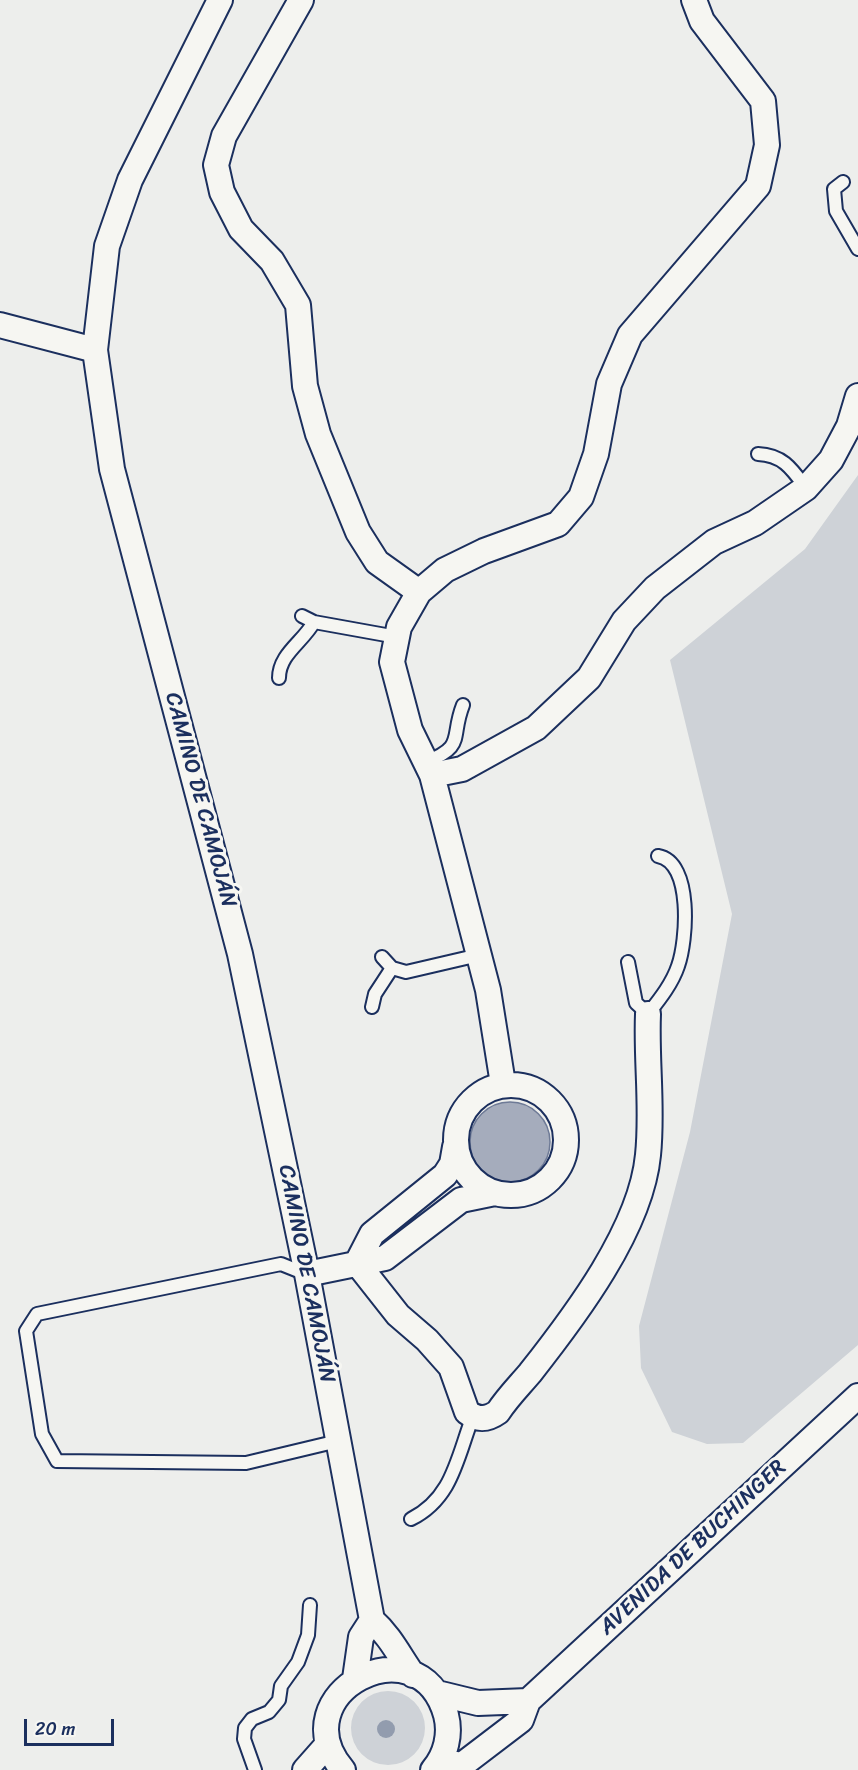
<!DOCTYPE html>
<meta charset="utf-8">
<style>
body{margin:0}
#map{position:relative;width:858px;height:1770px;overflow:hidden;background:#edeeec;font-family:Sriracha,sans-serif}
canvas{display:block}
.scale{position:absolute;left:24px;top:1719px;width:90px;height:27px;box-sizing:border-box;border:3px solid #1b2f5e;border-top:0;padding-left:8px;font-size:18px;line-height:21px;white-space:nowrap;color:#1b2f5e;-webkit-text-stroke:4px #f6f6f2;paint-order:stroke}
</style>
<div id="map">
<canvas width="858" height="1770"></canvas>
<div class="scale">20 m</div>
</div>
<script>
const c = document.querySelector('canvas').getContext('2d');
c.lineJoin = 'round';
function fill(path, color) { c.fillStyle = color; c.fill(path, 'evenodd'); }
function stroke(path, color, width, dash) { c.strokeStyle = color; c.lineWidth = width; c.lineCap = dash ? 'butt' : 'round'; c.setLineDash(dash || []); c.stroke(path); }
function write(font, color, halo, rows, align = 'center') {
  c.font = font + ' Sriracha,sans-serif'; c.lineWidth = 6; c.setLineDash([]); c.textBaseline = 'middle'; c.strokeStyle = halo; c.fillStyle = color; for (const [text, x, y, turn = 0] of rows) {
    c.save(); c.translate(x, y); c.rotate((+turn || 0) * Math.PI / 180); c.textAlign = isNaN(turn) ? turn : align; if (halo) c.strokeText(text, 0, 0); c.fillText(text, 0, 0); c.restore();
  }
}
const green = new Path2D(`
 M 858,475 L 858,1345 L 743,1443 L 707,1444 L 672,1432 L 641,1368 L 639,1326 L 690,1132 L 732,914 L 670,660 L 805,549 Z
 M351 1728a37 37 0 1 1 74 0a37 37 0 1 1-74 0Z`);
const water = new Path2D(`
 M470 1142a40 40 0 1 1 80 0a40 40 0 1 1-80 0Z`);
const lane = new Path2D(`
 M 843,182 L 834,189 L 836,211 L 858,249
 M 758,454 C 783,455 792,469 806,488
 M 302,616 L 314,622 L 397,637
 M 279,678 C 279,654 303,642 314,622
 M 426,762 C 466,746 450,738 463,705
 M 382,957 L 392,968 L 406,972 L 479,955
 M 628,962 L 636,1003 L 648,1014 C 659,1000 672,984 678,966 C 687,941 693,862 658,856
 M 372,1007 L 375,994 L 392,968
 M 306,1274 L 281,1264 L 37,1314 L 26,1331 L 42,1434 L 57,1461 L 246,1463 L 338,1441
 M 411,1519 C 453,1498 457,1457 473,1416
 M 255,1770 L 244,1739 L 245,1728 L 252,1719 L 269,1712 L 279,1700 L 281,1686 L 298,1662 L 308,1635 L 310,1605`);
const street = new Path2D(`
 M 220,0 L 130,180 L 107,246 L 95,350 L 112,469 L 240,954 L 307,1274 L 372,1620 C 390,1636 399,1655 413,1675
 M 301,0 L 224,136 L 216,165 L 222,192 L 241,229 L 272,261 L 298,305 L 305,386 L 318,434 L 358,532 L 377,562 L 419,592
 M 0,325 L 95,350
 M 432,775 L 462,769 L 536,728 L 589,678 L 624,621 L 655,588 L 714,542 L 755,523 L 806,488 L 831,460 L 849,426 L 858,396
 M 503,1084 L 488,990 L 432,775 L 410,730 L 392,662 L 399,627 L 419,592 L 445,570 L 484,551 L 558,524 L 581,497 L 596,454 L 609,384 L 630,335 L 758,186 L 767,145 L 763,101 L 702,21 L 694,0
 M456 1140a55 55 0 1 1 110 0a55 55 0 1 1-110 0Z
 M 357,1263 L 398,1315 L 427,1340 L 451,1367 L 467,1412 C 477,1420 487,1420 498,1412 C 507,1398 519,1386 530,1373 C 575,1316 641,1229 648,1155 C 653,1108 646,1061 648,1014
 M 357,1263 L 372,1234 L 445,1175 L 452,1164 L 455,1147
 M 307,1274 L 385,1258 L 461,1200 L 495,1193
 M 355,1679 L 361,1637 L 372,1620
 M 437,1693 L 478,1703 L 528,1701
 M 440,1761 L 462,1765 L 521,1720 L 528,1701 L 858,1396
 M 305,1770 L 328,1744
 M 343,1770 C 278,1694 419,1619 446,1715 C 451,1734 446,1755 433,1770`);
const trees = [
 [386,1729]
];
const streetNames = [
 ["CAMINO DE CAMOJÁN",200,800,75],
 ["CAMINO DE CAMOJÁN",306,1274,79],
 ["AVENIDA DE BUCHINGER",693,1548,-43]
];
fill(green, '#ced2d7');
fill(water, '#a5acbc');
stroke(water, '#6e7a96', 1.5);
stroke(lane, '#1b2f5e', 16);
stroke(street, '#1b2f5e', 28);
stroke(lane, '#f6f6f2', 12);
stroke(street, '#f6f6f2', 24);
c.fillStyle = '#929cae';
for (const [x, y] of trees) { c.beginPath(); c.arc(x, y, 9, 0, 2 * Math.PI); c.fill(); }
write('22px', '#1b2f5e', '#f6f6f2', streetNames);
</script>
